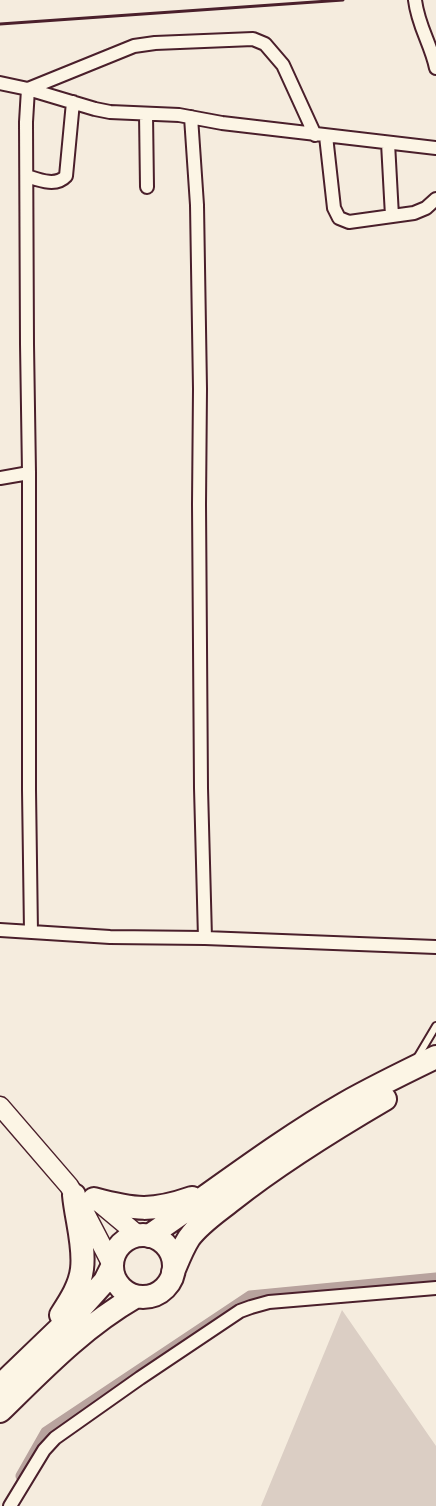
<!DOCTYPE html>
<style>
body{margin:0}
canvas{display:block;background:#f5ecde}
</style>
<canvas width="436" height="1506"></canvas>
<script>
const c = document.querySelector('canvas').getContext('2d');
c.lineJoin = 'round';
function fill(path, color) { c.fillStyle = color; c.fill(path, 'evenodd'); }
function stroke(path, color, width, dash) { c.strokeStyle = color; c.lineWidth = width; c.lineCap = dash ? 'butt' : 'round'; c.setLineDash(dash || []); c.stroke(path); }
const green = new Path2D(`
 M 342,1310 L 436,1446 L 436,1506 L 261,1506 Z`);
const canal = new Path2D(`
 M 21,1476 L 46,1432 L 250,1296 L 436,1278`);
const lane = new Path2D(`
 M 417,1058 L 436,1026`);
const street = new Path2D(`
 M 415,0 C 418,26 431,44 436,68
 M 0,83 L 28,89 L 95,109 L 110,112 L 179,115 L 222,123 L 436,148
 M 28,89 L 26,122 L 27,344 L 29,473
 M 28,89 L 134,46 L 155,43 L 253,39 L 265,44 L 283,65 L 315,135
 M 146,114 L 147,187
 M 191,117 L 197,205 L 200,389 L 199,504 L 201,788 L 205,938
 M 326,136 L 334,208 L 339,218 L 349,222 L 414,213 L 426,208 L 436,199
 M 388,143 L 392,216
 M 27,176 C 39,180 56,187 66,176 L 73,102
 M 0,478 L 29,473 L 29,790 L 31,932
 M 0,930 L 110,937 L 205,938 L 436,947
 M 10,1506 L 44,1450 L 55,1438 L 140,1378 L 240,1311 L 251,1307 L 269,1302 L 436,1288`);
const secondary = new Path2D(`
 M 0,1106 L 69,1186 L 83,1209 L 111,1263
 M 96,1200 L 138,1235`);
const highway = new Path2D(`
 M 94,1199 C 135,1210 152,1212 192,1198
 M112 1266a31 31 0 1 1 62 0a31 31 0 1 1-62 0Z
 M 149,1236 C 214,1192 276,1143 344,1104 C 374,1087 405,1072 436,1057
 M 173,1272 C 178,1260 182,1249 189,1238 C 200,1223 217,1212 232,1200 C 280,1162 332,1130 385,1099
 M 61,1315 C 70,1301 80,1286 82,1269 C 85,1246 76,1218 74,1195
 M 0,1386 L 79,1310 L 105,1281 L 111,1269
 M 0,1411 C 43,1369 83,1327 135,1297`);
const rail = new Path2D(`
 M 0,24 L 343,0`);
fill(green, '#dbcec4');
stroke(canal, '#b8a39e', 11);
stroke(lane, '#4a1f2b', 10);
stroke(street, '#4a1f2b', 16);
stroke(secondary, '#4a1f2b', 21);
stroke(highway, '#4a1f2b', 26);
stroke(lane, '#fcf5e5', 6);
stroke(street, '#fcf5e5', 12);
stroke(secondary, '#fcf5e5', 18);
stroke(highway, '#fcf5e5', 22);
stroke(rail, '#4a1f2b', 3);
</script>
